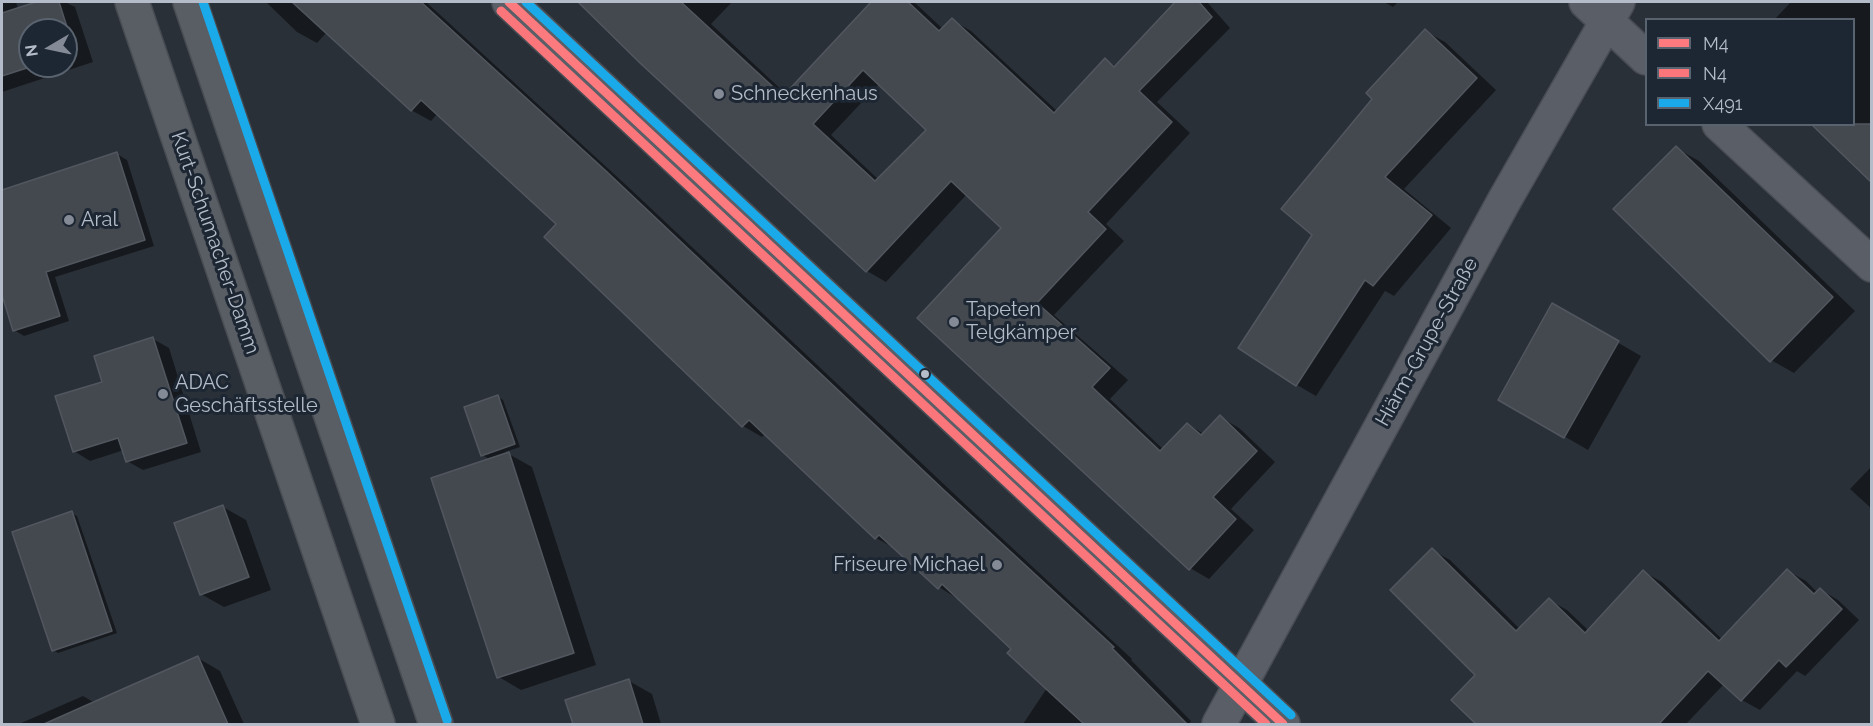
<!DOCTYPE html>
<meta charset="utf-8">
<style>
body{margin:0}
#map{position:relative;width:1873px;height:726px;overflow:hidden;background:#2a3038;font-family:Raleway,sans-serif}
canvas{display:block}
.frame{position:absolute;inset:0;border:3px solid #b4bcc9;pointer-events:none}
.legend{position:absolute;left:1645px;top:18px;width:210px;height:108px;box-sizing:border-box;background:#1d2633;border:2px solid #59626f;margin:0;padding:8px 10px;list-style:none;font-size:18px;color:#b4bcc9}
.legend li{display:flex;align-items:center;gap:12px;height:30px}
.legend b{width:30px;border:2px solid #59626f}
.north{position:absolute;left:18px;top:18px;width:60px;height:60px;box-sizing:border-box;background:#1d2633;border:2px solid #59626f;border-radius:50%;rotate:261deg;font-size:16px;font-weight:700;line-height:24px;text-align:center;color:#b4bcc9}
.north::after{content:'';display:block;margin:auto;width:21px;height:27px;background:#848b96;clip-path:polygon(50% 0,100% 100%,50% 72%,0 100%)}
</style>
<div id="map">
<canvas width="1873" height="726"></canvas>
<div class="frame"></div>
<ul class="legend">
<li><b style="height:8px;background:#fd7a7e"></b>M4</li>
<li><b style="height:8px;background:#fb767b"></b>N4</li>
<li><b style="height:8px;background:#1aaae9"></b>X491</li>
</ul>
<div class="north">N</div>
</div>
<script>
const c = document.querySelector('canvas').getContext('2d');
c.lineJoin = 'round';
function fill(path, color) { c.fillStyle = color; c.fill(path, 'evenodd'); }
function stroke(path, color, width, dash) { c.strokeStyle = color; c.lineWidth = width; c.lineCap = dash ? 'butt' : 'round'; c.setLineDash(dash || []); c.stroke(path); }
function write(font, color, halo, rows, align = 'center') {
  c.font = font + ' Raleway,sans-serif'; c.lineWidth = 6; c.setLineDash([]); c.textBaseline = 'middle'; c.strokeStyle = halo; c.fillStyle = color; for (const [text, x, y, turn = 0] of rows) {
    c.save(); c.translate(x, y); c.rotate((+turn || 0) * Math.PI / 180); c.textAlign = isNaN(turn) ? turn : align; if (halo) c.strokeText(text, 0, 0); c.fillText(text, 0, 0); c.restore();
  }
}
const shadow = new Path2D(`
 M 2,2 L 16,2 L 18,9 L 41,2 L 65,2 L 75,7 L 93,62 L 2,92 ZM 30,30 L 66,30 L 66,66 L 30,66 Z
 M 266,2 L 426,2 L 625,184 L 966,505 L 1132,659 L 1131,660 L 1191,721 L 1189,724 L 1023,724 L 1047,688 L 1013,649 L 958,599 L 939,587 L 896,549 L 876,538 L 766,433 L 762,437 L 743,426 L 558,224 L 438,113 L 431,121 L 411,110 L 327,32 L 317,43 L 297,32 Z
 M 593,2 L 732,2 L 711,24 L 786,94 L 874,2 L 914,2 L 943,29 L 952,20 L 971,31 L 1057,111 L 1105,60 L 1117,67 L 1177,2 L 1207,2 L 1230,28 L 1157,102 L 1190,133 L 1106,224 L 1124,241 L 1054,315 L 1128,380 L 1110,399 L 1164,450 L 1187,424 L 1204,434 L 1220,417 L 1239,428 L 1275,462 L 1231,509 L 1254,530 L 1209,579 L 1190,568 L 919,317 L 1003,228 L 967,194 L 886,282 L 867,271 L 587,8 ZM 879,84 L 928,130 L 879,180 L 831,135 Z
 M 1384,2 L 1398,2 L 1393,7 Z
 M 1791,2 L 1872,2 L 1872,181 L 1854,124 L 1854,20 L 1774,20 Z
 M 1425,31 L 1445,42 L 1496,90 L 1404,189 L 1451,228 L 1394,296 L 1385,291 L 1316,396 L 1297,385 L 1314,235 Z
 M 1676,148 L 1699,161 L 1855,311 L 1794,373 L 1771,360 Z
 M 117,154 L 127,160 L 154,246 L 55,277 L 69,321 L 24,336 L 14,330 L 2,290 L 2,191 Z
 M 1553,305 L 1641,356 L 1588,450 L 1500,399 Z
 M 153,339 L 169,348 L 201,452 L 143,470 L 127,461 L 124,450 L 90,461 L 74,451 L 104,382 Z
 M 498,397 L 503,400 L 520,447 L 505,452 L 532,467 L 596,665 L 521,690 L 499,677 L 491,460 L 482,455 Z
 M 1872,466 L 1872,509 L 1850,489 Z
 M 223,507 L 246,520 L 271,590 L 224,607 L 201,594 Z
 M 72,513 L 77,516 L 117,633 L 58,653 L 53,650 Z
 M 1432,550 L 1450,560 L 1520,629 L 1549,600 L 1567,610 L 1589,631 L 1644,572 L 1662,582 L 1723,640 L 1788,571 L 1806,581 L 1818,593 L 1821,590 L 1838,600 L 1859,620 L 1812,669 L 1805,676 L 1797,671 L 1760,710 L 1742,700 L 1724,684 L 1686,724 L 1478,724 L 1453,700 L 1478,675 Z
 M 198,658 L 220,671 L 244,724 L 19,724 L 83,696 L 95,703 Z
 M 629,681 L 652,694 L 661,724 L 574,724 L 567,701 Z`);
const building = new Path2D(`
 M 36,2 L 59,2 L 75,52 L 66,55 L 66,30 L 30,30 L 30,66 L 33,66 L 2,76 L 2,13 Z
 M 292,2 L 421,2 L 606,171 L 946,492 L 1114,647 L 1112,648 L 1187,724 L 1084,724 L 1007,653 L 1011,649 L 942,584 L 938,589 L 879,535 L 875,539 L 749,420 L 742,427 L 544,237 L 556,224 L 421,100 L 411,111 Z
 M 578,2 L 681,2 L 783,96 L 871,2 L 908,2 L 939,31 L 952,18 L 1054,113 L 1105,58 L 1114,67 L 1175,2 L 1199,2 L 1212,17 L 1139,91 L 1172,122 L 1088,212 L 1106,229 L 1037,303 L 1110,368 L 1092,387 L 1160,451 L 1187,423 L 1201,435 L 1220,415 L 1257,451 L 1213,497 L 1236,519 L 1189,570 L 917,318 L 1001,228 L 951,181 L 866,272 L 640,63 ZM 863,70 L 926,130 L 875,181 L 813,124 Z
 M 1425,29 L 1477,78 L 1385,177 L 1432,215 L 1373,286 L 1365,280 L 1296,386 L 1238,348 L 1312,235 L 1281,209 L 1372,99 L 1366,93 Z
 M 1811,124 L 1872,124 L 1872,183 Z
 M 1676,146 L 1833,297 L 1770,362 L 1613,209 Z
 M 117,152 L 145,240 L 46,272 L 60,316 L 13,331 L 2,295 L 2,190 Z
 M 1552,303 L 1619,341 L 1564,438 L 1498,400 Z
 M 153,337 L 187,443 L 126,462 L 118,438 L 73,452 L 55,396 L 102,382 L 94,356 Z
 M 498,395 L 515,444 L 481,456 L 464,407 Z
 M 509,452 L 574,653 L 497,678 L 431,478 Z
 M 223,505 L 249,577 L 200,595 L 174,523 Z
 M 72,511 L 112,631 L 52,651 L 12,532 Z
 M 1432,548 L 1516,631 L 1549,598 L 1585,633 L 1643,570 L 1719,641 L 1787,569 L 1814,594 L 1820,588 L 1842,609 L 1794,659 L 1786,667 L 1779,660 L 1741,701 L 1708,671 L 1659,724 L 1476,724 L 1451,700 L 1475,675 L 1390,590 Z
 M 198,656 L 228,724 L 44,724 L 125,688 Z
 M 629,679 L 643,724 L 573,724 L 565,700 Z`);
const minor = new Path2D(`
 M 509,2 L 1283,724
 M 1586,2 L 1646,58
 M 1719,124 L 1872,265
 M 1219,724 L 1504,201 L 1618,2`);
const secondary = new Path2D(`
 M 132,2 L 378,724
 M 190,2 L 436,724`);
const bus1 = new Path2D(`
 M 509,2 L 1283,724`);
const bus2 = new Path2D(`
 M 501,11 L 1266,724`);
const bus3 = new Path2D(`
 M 203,2 L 447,720
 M 526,2 L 1291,715`);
const markers = [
 [719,94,6,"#848b96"],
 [69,220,6,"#848b96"],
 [954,322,6,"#848b96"],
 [925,374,5,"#b4bcc9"],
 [163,394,6,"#848b96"],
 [997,565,6,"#848b96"]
];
const poiNames = [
 ["Schneckenhaus",731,94],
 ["Aral",81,220],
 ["Tapeten",966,310],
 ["Telgkämper",966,333],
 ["ADAC",175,383],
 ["Geschäftsstelle",175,406],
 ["Friseure Michael",985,565,"right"]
];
const streetNames = [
 ["Kurt-Schumacher-Damm",215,243,71],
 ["Hiärm-Grupe-Straße",1427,342,-61]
];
fill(shadow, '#0007');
fill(building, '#444950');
stroke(building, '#52575f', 1.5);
stroke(minor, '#484c53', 36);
stroke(secondary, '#484c53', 36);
stroke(minor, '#5a5e66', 33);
stroke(secondary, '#595d64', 33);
stroke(bus1, '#fd7a7e', 9);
stroke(bus2, '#fb767b', 9);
stroke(bus3, '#1aaae9', 9);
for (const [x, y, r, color] of markers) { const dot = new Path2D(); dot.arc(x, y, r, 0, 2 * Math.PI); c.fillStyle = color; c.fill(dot); stroke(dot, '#1d2633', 2); }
write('20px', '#b4bcc9', '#1d2633', poiNames, 'left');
write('20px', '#b4bcc9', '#1d2633', streetNames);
</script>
